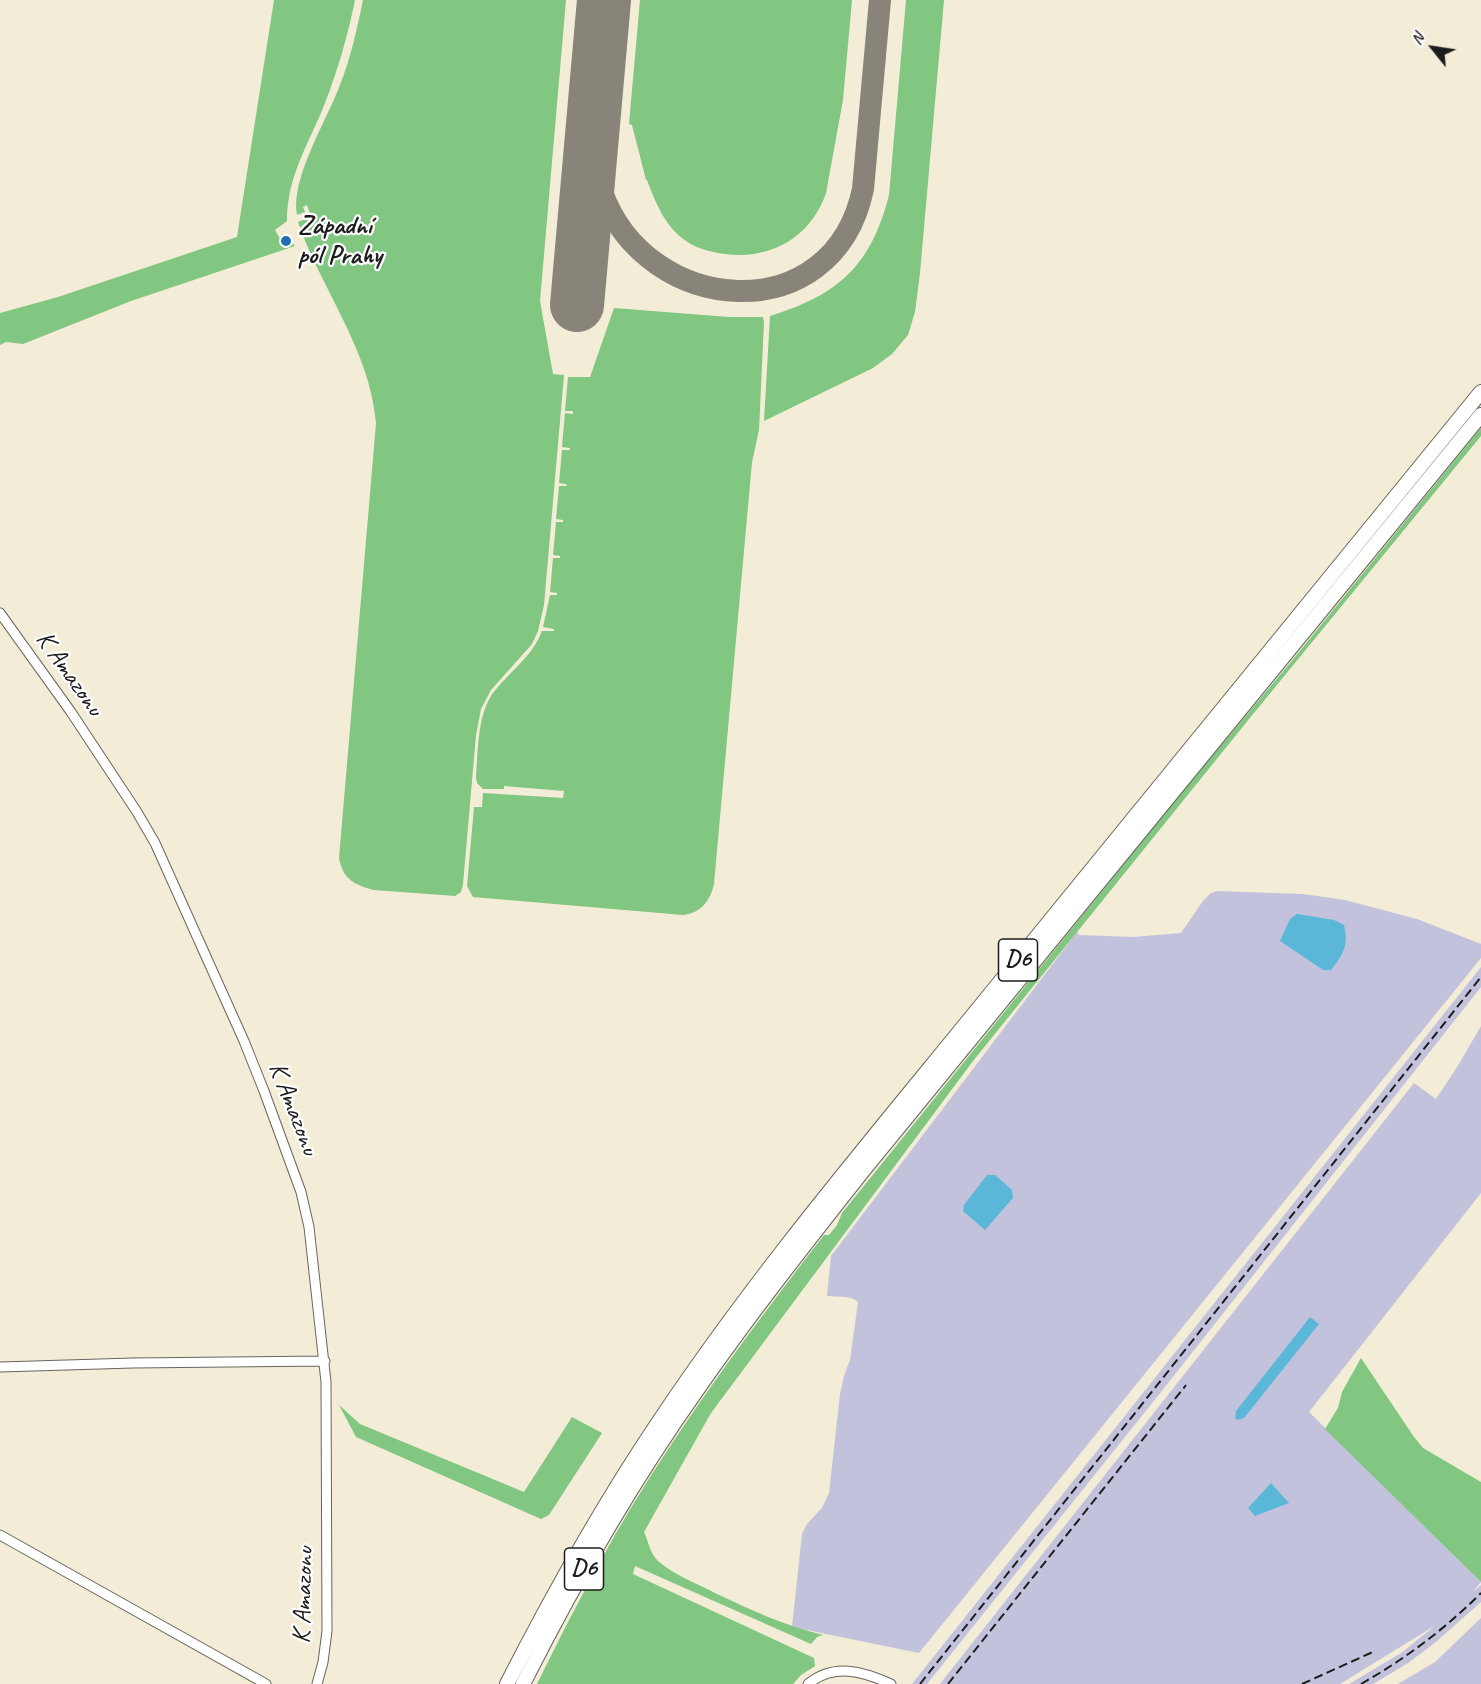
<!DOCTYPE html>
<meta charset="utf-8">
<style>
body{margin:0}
#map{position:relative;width:1481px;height:1684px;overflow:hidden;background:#f3ecd7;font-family:Caveat,sans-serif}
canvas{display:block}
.north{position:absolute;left:1403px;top:18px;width:60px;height:60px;-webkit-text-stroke:4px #fff;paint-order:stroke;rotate:300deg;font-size:16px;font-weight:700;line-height:24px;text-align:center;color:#1c1c1c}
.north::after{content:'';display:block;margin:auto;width:21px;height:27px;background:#1c1c1c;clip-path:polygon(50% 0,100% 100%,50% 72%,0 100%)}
</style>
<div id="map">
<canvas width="1481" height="1684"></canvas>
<div class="north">N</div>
</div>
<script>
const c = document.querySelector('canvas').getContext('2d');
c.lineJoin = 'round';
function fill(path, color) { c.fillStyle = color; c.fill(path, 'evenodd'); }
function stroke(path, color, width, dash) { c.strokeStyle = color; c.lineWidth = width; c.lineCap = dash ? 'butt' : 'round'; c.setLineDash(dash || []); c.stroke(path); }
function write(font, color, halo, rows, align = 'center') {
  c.font = font + ' Caveat,sans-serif'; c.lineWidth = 4.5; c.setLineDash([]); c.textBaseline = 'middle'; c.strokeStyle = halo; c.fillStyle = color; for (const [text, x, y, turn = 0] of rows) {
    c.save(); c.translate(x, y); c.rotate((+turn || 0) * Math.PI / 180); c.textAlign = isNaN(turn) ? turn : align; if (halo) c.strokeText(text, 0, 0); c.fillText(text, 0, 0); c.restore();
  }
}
const industrial = new Path2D(`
 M 1217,891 L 1303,894 L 1345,900 L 1417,919 L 1481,944 L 1481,958 L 919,1653 L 792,1627 L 802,1534 L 807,1524 L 822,1508 L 829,1493 L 840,1394 L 844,1376 L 850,1360 L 858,1302 L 854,1299 L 846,1297 L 827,1296 L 831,1256 L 1077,932 L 1079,935 L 1133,937 L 1181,933 L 1203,901 L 1211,893 Z
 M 1481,967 L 1481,987 L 1161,1392 L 927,1684 L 912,1684 Z
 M 1481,1026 L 1481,1193 L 1309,1412 L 1481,1582 L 1473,1592 L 1481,1585 L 1481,1602 L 1436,1642 L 1408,1663 L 1373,1684 L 1349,1684 L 1401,1653 L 1436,1625 L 1340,1684 L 940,1684 L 1414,1083 L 1436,1099 L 1459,1064 Z
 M 1481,1618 L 1481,1684 L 1398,1684 L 1435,1662 Z`);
const green = new Path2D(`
 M 274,0 L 355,0 C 348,35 338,69 325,103 C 309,144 287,175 287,221 L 275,230 L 283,244 L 292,243 L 295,246 L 131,301 L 23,344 L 6,342 L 0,345 L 0,313 L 58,297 L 237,237 Z
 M 363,0 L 566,0 L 540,301 L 553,374 L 564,375 L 544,605 L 538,631 L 532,644 L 491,690 L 481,709 L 476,735 L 463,884 L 461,892 L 455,896 L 374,890 C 354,885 343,879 339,858 L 376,423 C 370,350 321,289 298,222 L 311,217 L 307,205 L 303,207 L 305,212 L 297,215 C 290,179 327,120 340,85 C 351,57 357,29 363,0 Z
 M 640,0 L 852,0 L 843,100 L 826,193 C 811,237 771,260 725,254 C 710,252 694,248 682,238 C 664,224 655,201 647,180 L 646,180 L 632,125 L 629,124 Z
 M 906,0 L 944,0 L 920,273 L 915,312 L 908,335 L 892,354 L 873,368 L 764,421 L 770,316 C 838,295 871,266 889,195 Z
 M 614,308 L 729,317 L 763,317 L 764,322 L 759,430 L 752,462 L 714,884 C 710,901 701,913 683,915 L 473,897 L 467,886 L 474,807 L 482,807 L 483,793 L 563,798 L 564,791 L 504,786 L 504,789 L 483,789 L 477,783 L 476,778 C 478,753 477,719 491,696 C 507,673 532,658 542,631 L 554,631 L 554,629 L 543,627 L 550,595 L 557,595 L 557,593 L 550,592 L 553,558 L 560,558 L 560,556 L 553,555 L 556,522 L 563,522 L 563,520 L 556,519 L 559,486 L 567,486 L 566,484 L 559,483 L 562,450 L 570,450 L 570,448 L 562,447 L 565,413 L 573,414 L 573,411 L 565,411 L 568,377 L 590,377 Z
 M 1481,428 L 1481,436 L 1249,719 L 973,1061 L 711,1413 L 644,1532 C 649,1542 649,1552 658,1561 C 674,1575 696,1583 715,1593 C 753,1611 783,1625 823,1635 L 817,1637 L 811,1644 L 635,1566 L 633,1574 L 814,1658 L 815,1666 L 801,1675 L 793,1684 L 537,1684 C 566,1625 596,1567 629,1511 C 687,1415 755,1324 824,1235 L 829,1235 L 837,1225 L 842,1213 L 1178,797 L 1295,657 Z
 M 1361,1358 L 1414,1437 L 1423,1448 L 1481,1482 L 1481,1582 L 1325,1429 L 1338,1408 L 1342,1392 Z
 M 339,1405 L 360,1424 L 524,1492 L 572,1417 L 602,1433 L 549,1515 L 541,1519 L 356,1437 Z`);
const water = new Path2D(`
 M 1297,914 L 1334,920 L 1344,925 C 1349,945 1343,955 1331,970 L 1323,970 L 1280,941 L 1290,919 Z
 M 987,1175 L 995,1175 L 1012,1190 L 1013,1198 L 985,1230 L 963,1211 L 964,1205 Z
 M 1310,1317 L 1319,1324 L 1244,1418 L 1237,1420 L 1235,1418 L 1236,1411 Z
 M 1271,1483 L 1289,1503 L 1255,1516 L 1248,1508 Z`);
const taxiway = new Path2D(`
 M 600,56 C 596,101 586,149 602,192 C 647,317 833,332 863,189 L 880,0`);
const runway = new Path2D(`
 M 577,305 L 604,0`);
const tertiary = new Path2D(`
 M 0,613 L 71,712 L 137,812 L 155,843 L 244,1041 L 264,1091 L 301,1192 L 309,1227 L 326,1382 L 327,1631 L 323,1662 L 317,1684
 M 0,1367 L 133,1363 L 325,1361
 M 0,1535 L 266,1684
 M 808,1684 C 834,1663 862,1671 891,1684`);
const motorway = new Path2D(`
 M 507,1684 C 553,1594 602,1506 658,1423 C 757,1274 874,1137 987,998 C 1151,796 1316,594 1481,392
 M 523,1684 C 574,1583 631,1483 697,1390 C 749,1315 806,1243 862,1172 L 1481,415`);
const rail = new Path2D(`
 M 920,1684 L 1481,977
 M 948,1684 L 1186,1385
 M 1302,1684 L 1375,1651
 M 1361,1684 C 1405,1659 1445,1629 1481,1593`);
const markers = [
 [286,241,6,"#1f6fb2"]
];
const shields = [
 [1018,960,39],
 [584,1569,39]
];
const shieldNames = [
 ["D6",1018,960],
 ["D6",584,1569]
];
const poiNames = [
 ["Západní",298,226],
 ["pól Prahy",298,256]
];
const streetNames = [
 ["K Amazonu",69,674,55],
 ["K Amazonu",293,1109,69],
 ["K Amazonu",304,1595,-88]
];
fill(industrial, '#c2c2dc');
fill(green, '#81c681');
fill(water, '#5ab7d8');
stroke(taxiway, '#88847a', 22);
stroke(runway, '#88847a', 54);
stroke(tertiary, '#67655d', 11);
stroke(motorway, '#67655d', 16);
stroke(tertiary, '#fff', 9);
stroke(motorway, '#fff', 14);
stroke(rail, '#1c1c1c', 2, [9, 4.5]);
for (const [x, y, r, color] of markers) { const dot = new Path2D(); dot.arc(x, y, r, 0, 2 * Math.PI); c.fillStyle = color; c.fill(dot); stroke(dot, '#fff', 2); }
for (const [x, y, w] of shields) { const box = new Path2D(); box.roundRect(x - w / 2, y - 21, w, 42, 4.5); c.fillStyle = '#fff'; c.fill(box); stroke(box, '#1c1c1c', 1.5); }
write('bold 24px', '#1c1c1c', null, shieldNames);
write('bold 26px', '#1c1c1c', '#fff', poiNames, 'left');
write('26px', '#1c1c1c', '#fff', streetNames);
</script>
